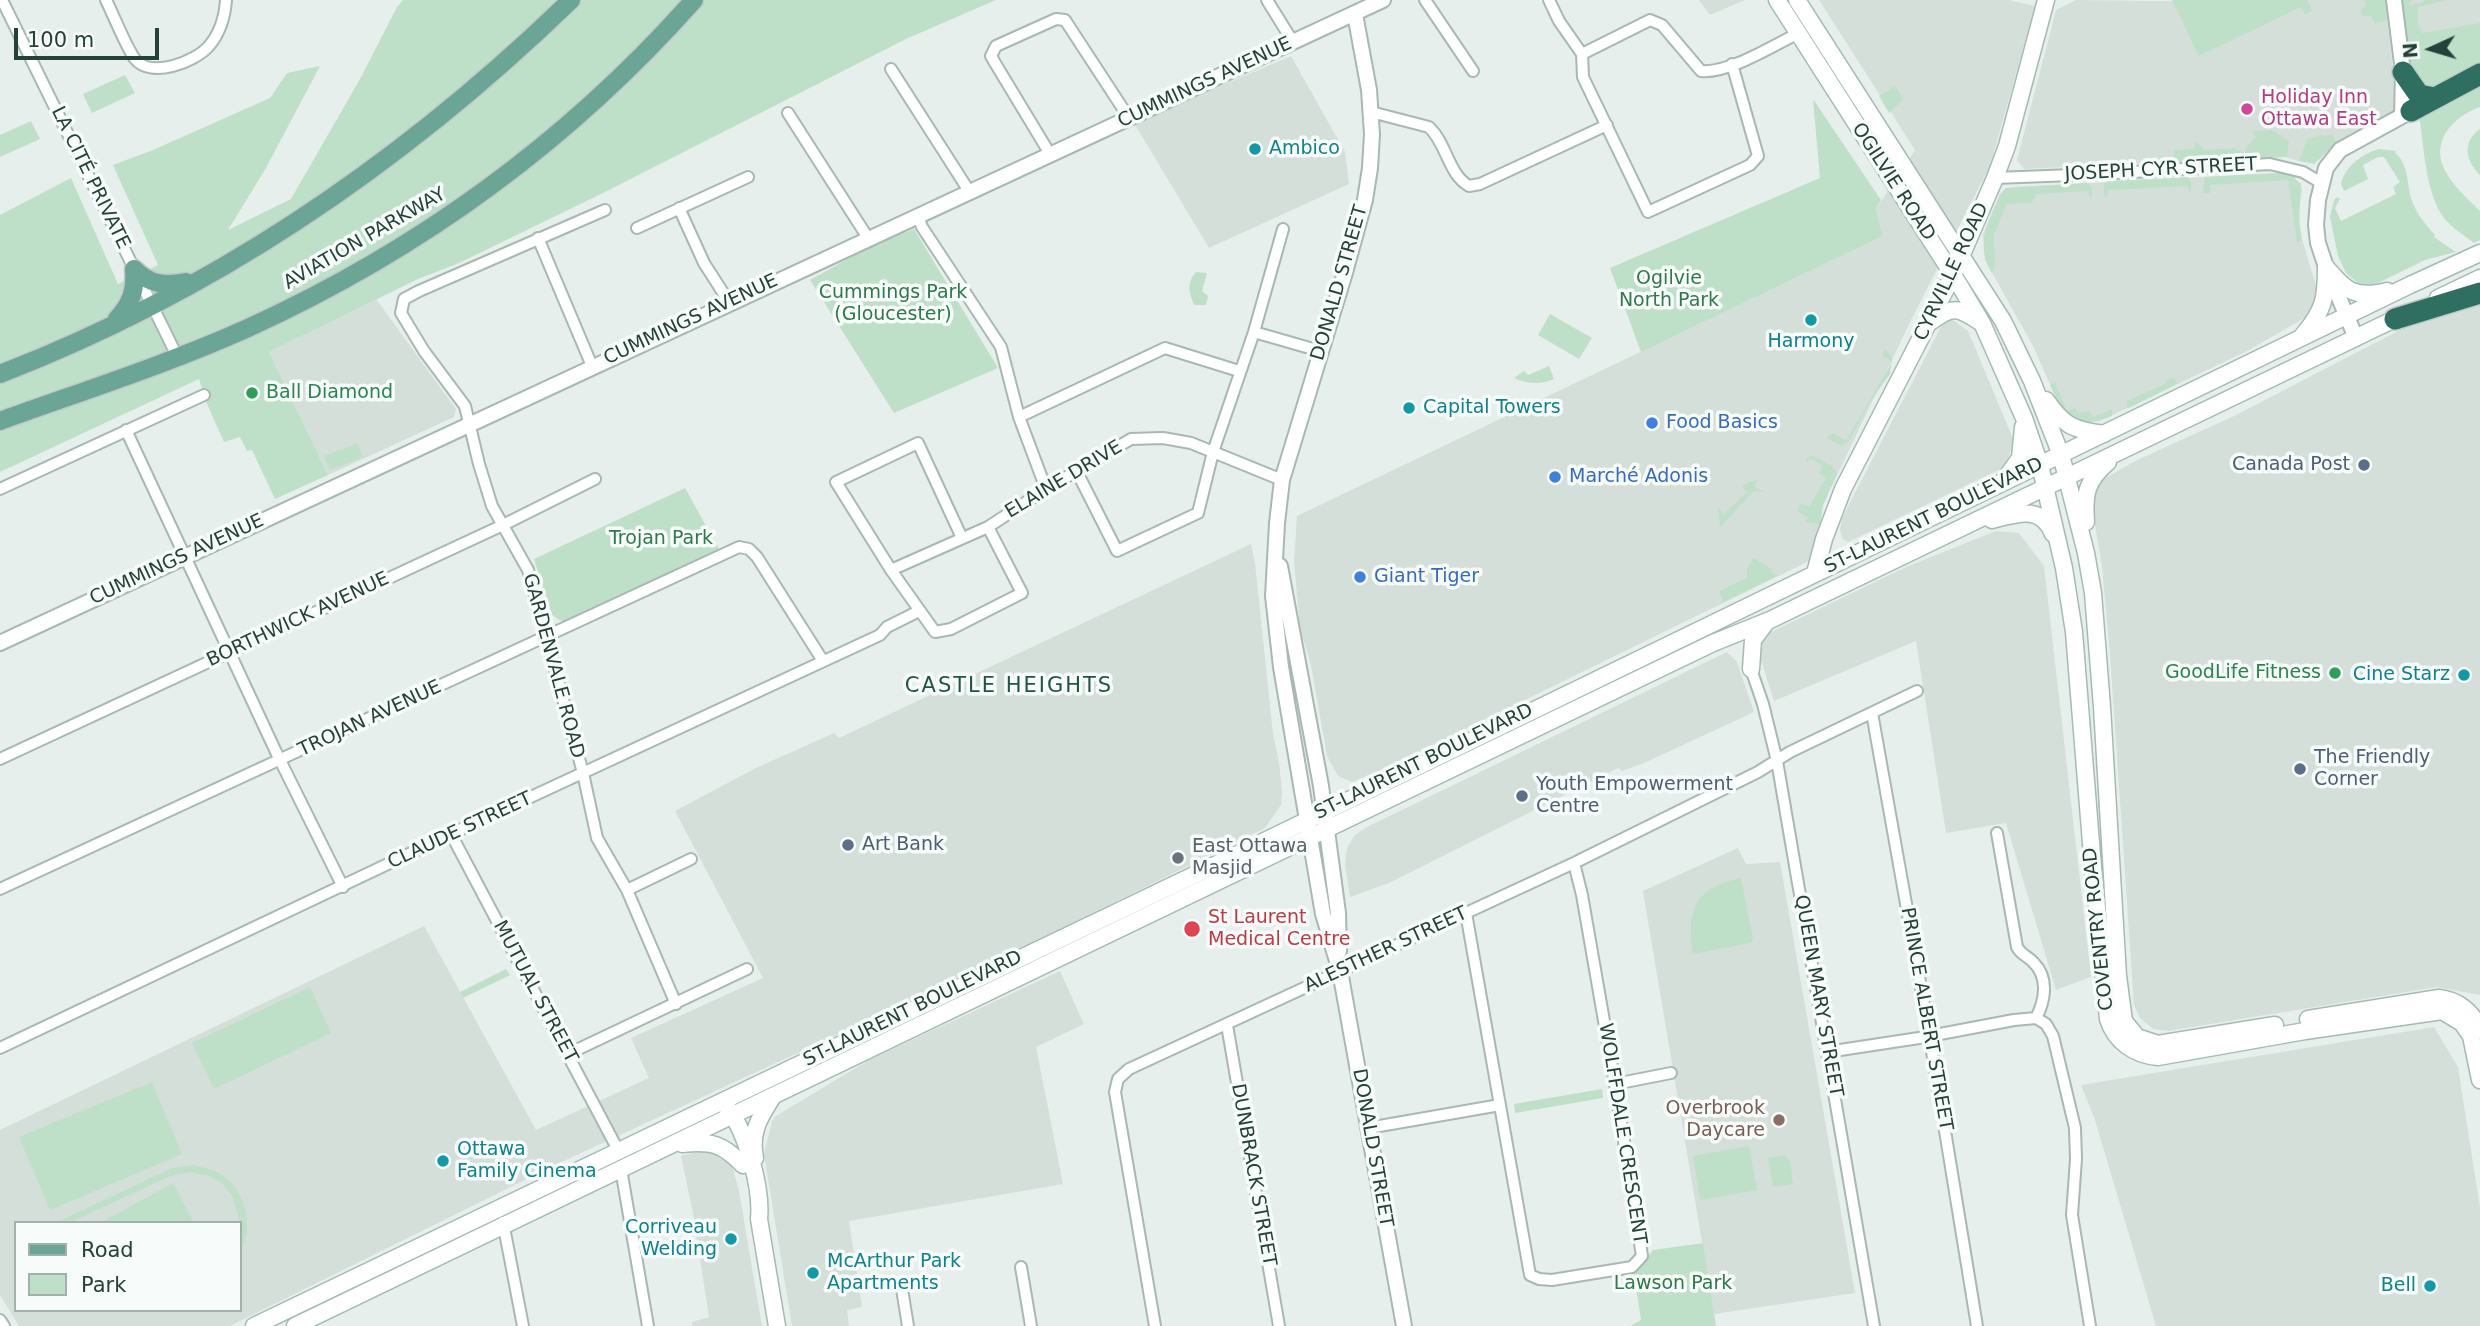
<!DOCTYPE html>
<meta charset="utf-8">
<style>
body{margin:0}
#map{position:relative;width:2480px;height:1326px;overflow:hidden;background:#e6efeb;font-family:"DejaVu Sans",sans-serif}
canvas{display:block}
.legend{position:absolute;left:14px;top:1221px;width:228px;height:91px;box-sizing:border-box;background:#f7fbf9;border:2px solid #a3b1ad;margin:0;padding:9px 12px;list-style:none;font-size:21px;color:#24423a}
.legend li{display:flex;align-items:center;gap:14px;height:35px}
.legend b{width:35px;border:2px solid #a3b1ad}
.north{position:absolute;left:2396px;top:14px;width:70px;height:70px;-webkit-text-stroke:5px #f7fbf9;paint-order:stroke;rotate:266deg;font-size:19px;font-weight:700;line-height:28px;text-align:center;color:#24423a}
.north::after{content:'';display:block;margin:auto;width:24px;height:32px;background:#24423a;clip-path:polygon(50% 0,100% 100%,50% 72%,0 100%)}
.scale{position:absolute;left:14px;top:28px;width:145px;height:32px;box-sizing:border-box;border:4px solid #24423a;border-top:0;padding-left:9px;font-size:21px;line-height:24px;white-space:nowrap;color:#24423a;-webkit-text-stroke:5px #f7fbf9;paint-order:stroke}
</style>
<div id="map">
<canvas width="2480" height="1326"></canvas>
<ul class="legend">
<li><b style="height:9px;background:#6aa596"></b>Road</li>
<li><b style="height:19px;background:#bfe0c8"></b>Park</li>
</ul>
<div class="north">N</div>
<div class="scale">100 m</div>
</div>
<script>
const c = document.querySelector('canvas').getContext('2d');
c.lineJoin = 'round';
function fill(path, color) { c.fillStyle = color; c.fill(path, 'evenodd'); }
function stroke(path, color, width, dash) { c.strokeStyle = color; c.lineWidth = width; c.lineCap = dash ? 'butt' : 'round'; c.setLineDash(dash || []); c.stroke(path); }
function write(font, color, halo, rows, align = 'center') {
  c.font = font + ' "DejaVu Sans",sans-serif'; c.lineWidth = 7; c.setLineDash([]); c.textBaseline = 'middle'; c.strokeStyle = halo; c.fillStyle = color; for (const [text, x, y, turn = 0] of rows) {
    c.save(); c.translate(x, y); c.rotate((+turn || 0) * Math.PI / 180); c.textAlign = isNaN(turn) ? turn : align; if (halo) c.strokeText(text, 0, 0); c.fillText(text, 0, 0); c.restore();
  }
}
const built = new Path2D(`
 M 1699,0 L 1745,0 L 1710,15 Z
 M 1819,0 L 2009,0 L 2035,6 L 1990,166 L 1909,324 L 1823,505 L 1815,552 L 1811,560 L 1386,768 L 1352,782 L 1338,776 L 1327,756 L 1311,665 L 1300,627 L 1294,561 L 1297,516 L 1883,236 L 1876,209 L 1915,150 Z
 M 2076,0 L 2308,3 L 2307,0 L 2385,0 L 2397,104 L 2396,110 L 2336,142 L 2318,161 L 2299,161 L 2286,157 L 2024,169 L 2017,160 L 2056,10 Z
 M 2400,0 L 2480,0 L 2480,64 L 2449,81 Z
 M 1291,56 L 1345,152 L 1349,184 L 1209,248 L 1134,123 Z
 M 2281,173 L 2296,176 L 2295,179 L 2302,188 L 2299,212 L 2301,236 L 2318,292 L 2310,315 L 2247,351 L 2100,421 L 2084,423 L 2059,404 L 2033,346 L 1985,260 L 1983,234 L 2000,194 L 2006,188 L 2014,187 Z
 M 2480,298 L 2480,995 L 2437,987 L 2168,1031 L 2153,1029 L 2140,1018 L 2134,1005 L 2110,654 L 2102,566 L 2093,513 L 2096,487 L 2099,482 L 2135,461 L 2234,416 L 2398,331 L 2448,313 Z
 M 376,299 L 456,409 L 454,417 L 328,475 L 269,352 Z
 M 1950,318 L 1968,331 L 2014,441 L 2005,467 L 1848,542 L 1842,538 L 1840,530 L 1842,518 L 1944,321 Z
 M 1996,531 L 2019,533 L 2044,566 L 2091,977 L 2056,990 L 2006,823 L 1946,833 L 1916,641 L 1774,701 L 1758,651 L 1767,634 L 1906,567 Z
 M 1251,544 L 1255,563 L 1273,734 L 1279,762 L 1282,792 L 1281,805 L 1265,828 L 971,973 L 555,1165 L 230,1326 L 19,1326 L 0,1295 L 0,1130 L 424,926 L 536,1130 L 649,1078 L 631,1038 L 763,978 L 675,811 L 756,768 L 834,733 L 839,738 ZM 16,1223 L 240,1223 L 240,1310 L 16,1310 Z
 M 1727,652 L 1737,662 L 1754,712 L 1642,764 L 1622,771 L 1618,768 L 1389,883 L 1350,897 L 1345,865 L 1347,848 L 1354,836 L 1367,827 Z
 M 1738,848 L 1746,864 L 1780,862 L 1855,1293 L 1714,1314 L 1643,891 Z
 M 1060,971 L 1084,1024 L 1036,1047 L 1063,1184 L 849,1221 L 862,1307 L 847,1310 L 849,1326 L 792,1326 L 764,1154 L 772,1121 L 776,1116 L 869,1060 Z
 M 2434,1027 L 2458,1067 L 2480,1208 L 2480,1326 L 2156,1326 L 2095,1120 L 2081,1085 Z
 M 703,1150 L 718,1153 L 732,1165 L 739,1191 L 762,1326 L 692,1326 L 692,1322 L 709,1317 L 693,1213 L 681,1156 Z`);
const green = new Path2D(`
 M 403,0 L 996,0 L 908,38 L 603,193 L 459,263 L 418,279 L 269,352 L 328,475 L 275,499 L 252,450 L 247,451 L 240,437 L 224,442 L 207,404 L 199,379 L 0,472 L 0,215 L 71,178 L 118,284 L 158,265 L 113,165 L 153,150 L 270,98 L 287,73 L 320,66 L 266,168 L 228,230 L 291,199 L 360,79 L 397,7 Z
 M 2172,0 L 2307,0 L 2312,11 L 2305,14 L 2301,7 L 2199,56 Z
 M 2364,0 L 2385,0 L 2388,20 L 2375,24 L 2370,15 L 2363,17 L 2360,10 L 2366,6 Z
 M 2400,0 L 2413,0 L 2409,2 L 2411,6 L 2414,5 L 2414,3 L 2422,3 L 2424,0 L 2448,0 L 2418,7 L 2418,26 L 2420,26 L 2422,33 L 2480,23 L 2480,64 L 2432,94 L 2414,83 Z
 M 125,75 L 135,93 L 92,113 L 83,94 Z
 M 2480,84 L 2480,107 C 2452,117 2428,143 2447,174 C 2455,188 2468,199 2480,211 L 2480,240 L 2474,243 C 2464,235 2452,228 2444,218 C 2425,192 2424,146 2419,115 Z
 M 1895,86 L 1903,99 L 1889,113 L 1879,96 Z
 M 1813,99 L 1881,200 L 1876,209 L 1883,236 L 1641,352 L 1610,268 L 1820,178 Z
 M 31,121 L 40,139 L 0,157 L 0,135 Z
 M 2480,129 L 2480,175 C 2465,160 2462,142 2480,129 Z
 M 2272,130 L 2289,141 L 2287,157 L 2245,158 L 2245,149 L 2256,136 L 2251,131 Z
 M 2322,134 L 2323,136 L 2333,135 L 2336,142 L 2314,164 L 2299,161 L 2307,140 Z
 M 2194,141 L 2205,150 L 2235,148 L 2242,152 L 2242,158 L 2174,162 L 2174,150 L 2195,149 Z
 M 2379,149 L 2396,151 L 2395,153 C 2410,165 2406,185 2412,201 C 2417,214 2425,224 2435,235 L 2434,237 L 2456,252 L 2425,260 L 2378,283 L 2369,285 L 2358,283 L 2346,273 L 2338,256 L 2330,217 L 2334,200 L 2337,197 L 2340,199 L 2335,208 L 2341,221 L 2396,194 L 2393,187 L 2400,182 L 2384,157 L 2378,157 L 2363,165 L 2368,179 L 2344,191 L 2341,184 C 2345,166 2362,154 2379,149 Z
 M 2281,173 L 2296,176 L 2295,179 L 2301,184 L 2299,221 L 2302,241 L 2297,243 L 2288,180 L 2210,185 L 2210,193 L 2203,193 L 2205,177 Z
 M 2188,177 L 2191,182 L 2191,194 L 2187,186 L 2108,190 L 2107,198 L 2104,196 L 2104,184 L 2107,181 Z
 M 2087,183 L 2092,187 L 2092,197 L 2090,199 L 2088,191 L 2036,194 L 2032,203 L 2007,204 L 1994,234 L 1995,265 L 1992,273 C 1979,251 1983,235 1992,213 C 1996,204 1999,195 2006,188 Z
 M 914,229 L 998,368 L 894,413 L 810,280 L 871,246 Z
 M 1196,272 L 1207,273 L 1202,291 L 1208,296 L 1206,305 L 1194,305 C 1189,291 1186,284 1196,272 Z
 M 1550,314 L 1592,338 L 1579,359 L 1538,335 Z
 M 1885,349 L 1892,358 L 1890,374 L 1872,399 L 1848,442 L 1841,446 L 1826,437 L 1833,433 L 1846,441 L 1891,364 L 1891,361 L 1882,356 Z
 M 1549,366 L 1554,379 C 1541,385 1526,384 1514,378 L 1524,371 L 1528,375 Z
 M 2174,377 L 2177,384 L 2129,408 L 2127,407 L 2127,401 L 2167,383 L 2166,381 Z
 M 2055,383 L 2067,411 L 2074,408 L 2079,413 L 2090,411 L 2093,417 L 2112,409 L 2112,416 C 2076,430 2065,418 2050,385 Z
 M 357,443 L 363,457 L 330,470 L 324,456 Z
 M 1813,456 L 1832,466 L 1837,473 L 1823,505 L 1820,524 L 1805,522 L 1808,518 L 1797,511 L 1801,503 L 1809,507 L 1826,478 L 1819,473 L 1823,466 L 1810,458 L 1806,464 L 1807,457 Z
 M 1758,479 L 1754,486 L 1764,492 L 1754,491 L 1720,527 L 1718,507 L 1724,514 L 1747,492 L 1742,486 Z
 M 685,488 L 720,551 L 563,622 L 552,615 L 534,559 Z
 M 1754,558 L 1772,569 L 1771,572 L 1777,576 L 1724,602 L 1719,591 L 1747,578 L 1747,568 Z
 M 1741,878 L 1753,939 L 1751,943 L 1693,954 C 1686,909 1695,888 1741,878 Z
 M 506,969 L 510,975 L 463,998 L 460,992 Z
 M 310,987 L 331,1033 L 214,1089 L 192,1043 Z
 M 152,1082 L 182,1154 L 50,1210 L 19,1137 Z
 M 1602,1089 L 1603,1098 L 1515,1113 L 1514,1104 Z
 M 1749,1146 L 1757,1190 L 1700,1200 L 1693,1156 Z
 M 1784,1155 L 1790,1161 L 1793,1184 L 1773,1187 L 1768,1158 Z
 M 193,1165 C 200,1167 208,1168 215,1171 C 244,1184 256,1224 240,1252 L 240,1223 L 233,1197 L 223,1184 L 209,1176 L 190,1172 L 168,1177 L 69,1223 L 55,1223 L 172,1168 Z
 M 173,1183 L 194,1223 L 100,1223 Z
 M 1703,1243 L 1716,1326 L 1630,1326 L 1641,1320 L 1634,1274 L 1653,1250 Z`);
const minor = new Path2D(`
 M 2,0 L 177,356
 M 106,0 C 113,14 127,49 135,59 C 151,79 195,62 209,46 C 220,33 225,15 226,0
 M 1267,0 L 1293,42
 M 1425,0 L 1473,71
 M 1549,0 L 1559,21 L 1582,54 L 1583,77 L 1648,212 L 1750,165 L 1758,156 L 1732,64
 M 1582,54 L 1650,20 L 1662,25 L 1701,71 C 1728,74 1772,46 1797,34
 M 891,69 L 969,191
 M 1371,112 L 1429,127 C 1447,144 1448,174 1469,186 L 1480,184 L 1607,125
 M 788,113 L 868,238
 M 1050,154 L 995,63 L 991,56 L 996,46 L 1056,19 L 1065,20 L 1129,118
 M 1995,178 L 2098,174 L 2270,164 L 2303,172 L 2323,184
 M 679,208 L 704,263 L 729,302
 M 605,210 L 419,291 L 404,299 L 401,313 L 424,351 L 465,406 L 479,464 L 492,506 L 528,570 L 583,773 L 597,838 L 627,890 L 676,1004
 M 918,216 L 922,227 L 1001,347 L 1019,417 L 1046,489
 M 637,228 L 748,177
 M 538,238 L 592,366
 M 1254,332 L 1320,351
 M 1019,417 L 1165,348 L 1239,371
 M 126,430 L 276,752 L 343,887
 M 1077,472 L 1117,551 L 1198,513 L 1213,452 L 1254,332 L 1283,229
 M 0,489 L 204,395
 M 962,538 L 918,443 L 836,482 L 891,570 L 935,632 L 951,629 L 1022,593 L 988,527
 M 891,570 L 988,527 L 1046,489 L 1131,439 L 1163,438 L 1191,443 L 1282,480
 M 1751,669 L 1763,704 L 1777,761 L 1874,1326
 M 1872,713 L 1928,1027 L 1977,1326
 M 0,759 L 503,525 L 595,479
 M 1997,833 L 2017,947 C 2021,955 2028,956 2034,963 C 2049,978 2045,1001 2036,1018
 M 451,834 L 618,1150
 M 0,889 L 739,547 L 749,549 L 757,557 L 823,661
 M 627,890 L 691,859
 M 1466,913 L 1530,1275 L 1539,1279 L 1552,1280 L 1632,1267 L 1642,1256 L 1615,1084 L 1582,895 L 1574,863
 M 2036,1018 L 2046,1024 L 2053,1036 L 2075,1128 L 2076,1159 L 2072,1215 L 2090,1326
 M 1227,1025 L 1279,1326
 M 0,1048 L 451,834 L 880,635 L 887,627 L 919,611
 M 1827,1052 L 1919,1038 L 2014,1020 L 2036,1018
 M 568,1054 L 747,969
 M 1615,1084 L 1671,1073
 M 1368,1128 L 1500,1105
 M 621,1169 L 648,1326
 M 503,1222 L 523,1326
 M 1021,1267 L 1031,1326
 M 902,1289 L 908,1326
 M 0,1320 L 4,1326
 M 1155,1326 L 1115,1092 L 1118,1079 L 1129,1069 L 1574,863 L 1758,772 L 1790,752 L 1917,691`);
const tertiary = new Path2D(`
 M 2394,0 L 2403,72 L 2402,116
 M 1355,14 L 1369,90 L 1372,134 L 1370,168 L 1365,200 L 1344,276 L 1282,480 L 1277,523 L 1273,596 L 1281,667 L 1323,914 L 1340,971 L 1404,1326
 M 2356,338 L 2326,267 L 2318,243 L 2316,225 L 2318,200 L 2326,168 L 2340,150 L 2411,111
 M 1280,566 L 1321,786 L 1338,913 L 1339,951
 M 0,643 L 1383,0`);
const secondary = new Path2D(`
 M 1777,0 L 1960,286 L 1982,323 L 2024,418 L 2040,465 L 2064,568 L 2074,632 L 2093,868 L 2108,1019 C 2115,1041 2134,1055 2158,1057 L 2305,1031 L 2442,1011 L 2462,1023 L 2471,1036 L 2480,1080
 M 1797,0 L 2003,321 L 2032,381 L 2061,455 L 2086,553 L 2093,593 L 2102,707 L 2118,976 L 2124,1021 L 2137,1037 L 2158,1044 L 2275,1025
 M 2326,267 C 2346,291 2355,299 2387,291
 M 2438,298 L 2480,278
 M 1932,321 C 1953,305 1959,308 1980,322
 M 2303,335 C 2324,310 2326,299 2326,267
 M 2046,400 C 2064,426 2073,430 2104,434
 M 2004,480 L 2020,458 L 2023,427
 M 1992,520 C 2016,514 2042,504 2053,534
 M 2086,522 C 2084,494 2086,481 2108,462
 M 1815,573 L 1824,539 L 1843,489 L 1953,275 L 1995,178 L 2007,146 L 2046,0
 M 1751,669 L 1753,640 L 1765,624
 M 2308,1019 L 2439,998 C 2458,1000 2473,1012 2480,1030
 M 728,1109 C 747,1133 762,1189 759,1219 L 777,1326
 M 682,1144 C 711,1141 722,1143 743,1165
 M 755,1158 C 750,1133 759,1118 772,1098
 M 254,1326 L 1244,851 L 2410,285 L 2480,253
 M 295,1326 L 1713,643 L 1770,620 L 2405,314`);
const primary = new Path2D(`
 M 134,269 C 150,285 165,286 186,282
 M 117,319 C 131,304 136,290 134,269
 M 0,374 C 215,291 406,160 571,0
 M 0,421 C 83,391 168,364 248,328 C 419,250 569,141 694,0`);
const motorway = new Path2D(`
 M 2403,72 L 2419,95 L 2435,98
 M 2411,111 L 2480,74
 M 2395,319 L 2480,293`);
const markers = [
 [2247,109,7,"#d1479c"],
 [1255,149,7,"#0f9aa8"],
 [1811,320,7,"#0f9aa8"],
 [252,393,7,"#2e9e5b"],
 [1409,408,7,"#0f9aa8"],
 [1652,423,7,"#3f7fe0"],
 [2364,465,7,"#5c6f8a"],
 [1555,477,7,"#3f7fe0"],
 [1360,577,7,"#3f7fe0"],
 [2335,673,7,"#2e9e5b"],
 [2464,675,7,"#0f9aa8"],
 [2300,769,7,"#5c6f8a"],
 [1522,796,7,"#5c6f8a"],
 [848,845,7,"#5c6f8a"],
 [1178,858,7,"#6b7280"],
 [1192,929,9,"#e0444e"],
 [1779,1120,7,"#8d6e63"],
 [443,1161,7,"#0f9aa8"],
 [731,1239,7,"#0f9aa8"],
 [813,1273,7,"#0f9aa8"],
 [2430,1286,7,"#0f9aa8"]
];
const streetNames = [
 ["CUMMINGS AVENUE",1205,83,-25],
 ["JOSEPH CYR STREET",2161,170,-3],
 ["LA CITÉ PRIVATE",90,178,64],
 ["OGILVIE ROAD",1893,182,57],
 ["AVIATION PARKWAY",365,239,-30],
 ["CYRVILLE ROAD",1952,272,-65],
 ["DONALD STREET",1340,283,-74],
 ["CUMMINGS AVENUE",691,320,-25],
 ["ELAINE DRIVE",1064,480,-31],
 ["ST-LAURENT BOULEVARD",1934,516,-26],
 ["CUMMINGS AVENUE",177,560,-25],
 ["BORTHWICK AVENUE",298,620,-25],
 ["GARDENVALE ROAD",553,666,75],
 ["TROJAN AVENUE",370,719,-25],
 ["ST-LAURENT BOULEVARD",1424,762,-26],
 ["CLAUDE STREET",460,831,-25],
 ["COVENTRY ROAD",2099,929,-96],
 ["ALESTHER STREET",1386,950,-25],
 ["MUTUAL STREET",535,992,62],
 ["QUEEN MARY STREET",1818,996,80],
 ["ST-LAURENT BOULEVARD",913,1009,-26],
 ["PRINCE ALBERT STREET",1926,1019,80],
 ["WOLFFDALE CRESCENT",1622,1134,81],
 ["DONALD STREET",1372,1148,80],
 ["DUNBRACK STREET",1253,1175,80]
];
const hotelNames = [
 ["Holiday Inn",2261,98],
 ["Ottawa East",2261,120]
];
const cultureNames = [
 ["Ambico",1269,149],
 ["Harmony",1811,342,"center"],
 ["Capital Towers",1423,408],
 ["Cine Starz",2450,675,"right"],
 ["Ottawa",457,1150],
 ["Family Cinema",457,1172],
 ["Corriveau",717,1228,"right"],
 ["Welding",717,1250,"right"],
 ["McArthur Park",827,1262],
 ["Apartments",827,1284],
 ["Bell",2416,1286,"right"]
];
const parkNames = [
 ["Ogilvie",1669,279],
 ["North Park",1669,301],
 ["Cummings Park",893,293],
 ["(Gloucester)",893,315],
 ["Trojan Park",661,539],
 ["Lawson Park",1673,1284]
];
const leisureNames = [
 ["Ball Diamond",266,393],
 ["GoodLife Fitness",2321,673,"right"]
];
const shopNames = [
 ["Food Basics",1666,423],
 ["Marché Adonis",1569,477],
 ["Giant Tiger",1374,577]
];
const serviceNames = [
 ["Canada Post",2350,465,"right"],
 ["The Friendly",2314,758],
 ["Corner",2314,780],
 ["Youth Empowerment",1536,785],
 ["Centre",1536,807],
 ["Art Bank",862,845]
];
const worshipNames = [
 ["East Ottawa",1192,847],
 ["Masjid",1192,869]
];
const healthNames = [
 ["St Laurent",1208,918],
 ["Medical Centre",1208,940]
];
const educationNames = [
 ["Overbrook",1765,1109],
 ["Daycare",1765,1131]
];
const neighbourhoodNames = [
 ["CASTLE HEIGHTS",1009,687]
];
fill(built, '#d4dfda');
fill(green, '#bfe0c8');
stroke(minor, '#a8b8b2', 14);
stroke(tertiary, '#a8b8b2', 18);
stroke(secondary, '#a4bbb3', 19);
stroke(primary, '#c2cac8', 21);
stroke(motorway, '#c2cac8', 24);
stroke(minor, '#fff', 10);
stroke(tertiary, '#fff', 14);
stroke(secondary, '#fff', 16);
stroke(primary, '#6aa596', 18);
stroke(motorway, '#2f6f62', 21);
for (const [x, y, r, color] of markers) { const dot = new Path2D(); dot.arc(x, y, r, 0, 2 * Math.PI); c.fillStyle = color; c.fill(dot); stroke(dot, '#f7fbf9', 2.5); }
write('19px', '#24423a', '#f7fbf9', streetNames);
write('19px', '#b23c85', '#f7fbf9', hotelNames, 'left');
write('19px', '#0d838f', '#f7fbf9', cultureNames, 'left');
write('19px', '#2d7a4b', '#f7fbf9', parkNames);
write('19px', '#27864d', '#f7fbf9', leisureNames, 'left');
write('19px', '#366cbe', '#f7fbf9', shopNames, 'left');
write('19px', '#4e5e75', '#f7fbf9', serviceNames, 'left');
write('19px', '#5b616d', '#f7fbf9', worshipNames, 'left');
write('19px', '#be3a42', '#f7fbf9', healthNames, 'left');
write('19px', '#785e54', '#f7fbf9', educationNames, 'right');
c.letterSpacing = '2px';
write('21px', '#1f5548', '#f7fbf9', neighbourhoodNames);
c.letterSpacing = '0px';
</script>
